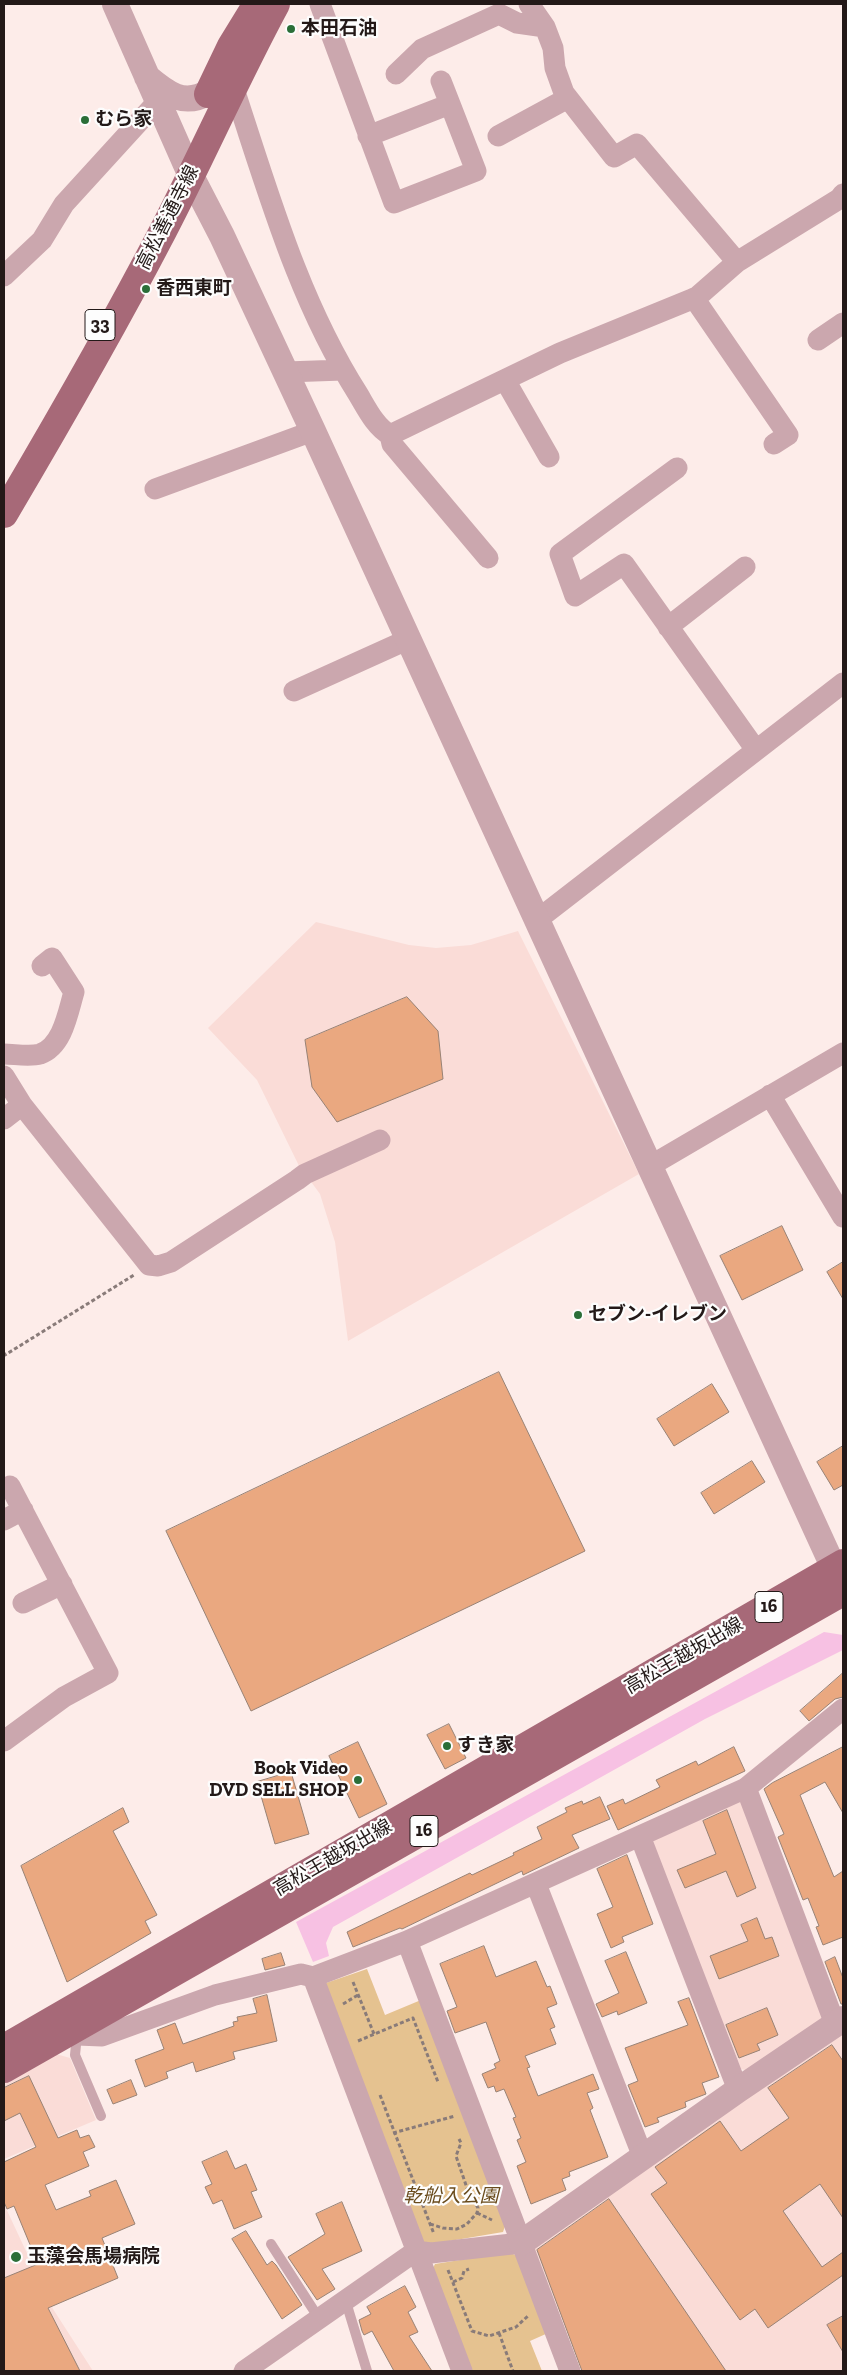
<!DOCTYPE html>
<meta charset="utf-8">
<style>
body{margin:0}
#map{position:relative;width:847px;height:2375px;overflow:hidden;background:#fdece9;font-family:"Zilla Slab",serif}
canvas{display:block}
.frame{position:absolute;inset:0;border:5px solid #231918;pointer-events:none}
</style>
<div id="map">
<canvas width="847" height="2375"></canvas>
<div class="frame"></div>
</div>
<script>
const c = document.querySelector('canvas').getContext('2d');
c.lineJoin = 'round';
function fill(path, color) { c.fillStyle = color; c.fill(path, 'evenodd'); }
function stroke(path, color, width, dash) { c.strokeStyle = color; c.lineWidth = width; c.lineCap = dash ? 'butt' : 'round'; c.setLineDash(dash || []); c.stroke(path); }
function write(font, color, halo, rows, align = 'center') {
  c.font = font + ' "Zilla Slab","Noto Sans JP",serif'; c.lineWidth = 4.5; c.setLineDash([]); c.textBaseline = 'middle'; c.strokeStyle = halo; c.fillStyle = color; for (const [text, x, y, turn = 0] of rows) {
    c.save(); c.translate(x, y); c.rotate((+turn || 0) * Math.PI / 180); c.textAlign = isNaN(turn) ? turn : align; if (halo) c.strokeText(text, 0, 0); c.fillText(text, 0, 0); c.restore();
  }
}
const built = new Path2D(`
 M 316,922 L 409,945 L 436,948 L 471,945 L 518,931 L 639,1174 L 348,1341 L 335,1242 L 320,1194 L 309,1179 L 303,1174 L 257,1080 L 208,1028 Z
 M 742,1798 L 825,2012 L 822,2022 L 749,2071 L 741,2069 L 650,1840 Z
 M 843,2031 L 843,2371 L 582,2371 L 533,2245 Z
 M 56,2054 L 70,2058 L 96,2120 L 4,2159 L 4,2084 Z
 M 4,2204 L 53,2309 L 93,2371 L 4,2371 Z`);
const green = new Path2D(`
 M 367,1969 L 385,2015 L 421,2000 L 507,2220 L 503,2232 L 426,2245 L 420,2240 L 323,1984 Z
 M 510,2252 L 521,2259 L 548,2333 L 530,2341 L 542,2371 L 469,2371 L 431,2272 L 435,2264 Z`);
const water = new Path2D(`
 M 824,1632 L 843,1635 L 843,1650 L 705,1719 L 333,1927 L 326,1943 L 329,1956 L 313,1962 L 296,1922 Z`);
const building = new Path2D(`
 M 407,997 L 438,1031 L 443,1079 L 337,1122 L 312,1087 L 305,1040 Z
 M 782,1226 L 803,1270 L 742,1300 L 720,1256 Z
 M 843,1262 L 843,1299 L 827,1272 Z
 M 499,1372 L 585,1551 L 251,1711 L 166,1531 Z
 M 712,1384 L 729,1412 L 674,1446 L 657,1419 Z
 M 843,1446 L 843,1485 L 834,1490 L 817,1462 Z
 M 752,1461 L 765,1482 L 714,1514 L 701,1493 Z
 M 843,1673 L 843,1697 L 835,1699 L 809,1721 L 800,1711 Z
 M 449,1724 L 466,1758 L 445,1769 L 427,1735 Z
 M 358,1742 L 387,1804 L 359,1818 L 329,1756 Z
 M 734,1747 L 745,1771 L 618,1830 L 607,1806 L 623,1799 L 625,1804 L 660,1787 L 656,1780 L 696,1761 L 698,1765 Z
 M 843,1747 L 843,1813 L 825,1782 L 800,1795 L 834,1877 L 843,1871 L 843,1937 L 823,1945 L 816,1927 L 819,1926 L 808,1898 L 803,1900 L 778,1837 L 784,1834 L 764,1789 L 772,1783 Z
 M 291,1772 L 309,1834 L 275,1844 L 257,1782 Z
 M 600,1797 L 610,1819 L 572,1835 L 579,1848 L 523,1875 L 522,1871 L 402,1929 L 400,1928 L 353,1947 L 347,1932 L 470,1873 L 472,1875 L 514,1855 L 513,1853 L 542,1839 L 537,1827 L 567,1812 L 565,1808 L 582,1801 L 583,1804 Z
 M 123,1808 L 129,1822 L 113,1831 L 157,1915 L 145,1921 L 151,1933 L 67,1982 L 21,1866 Z
 M 727,1810 L 756,1888 L 737,1897 L 726,1871 L 685,1888 L 677,1870 L 716,1854 L 703,1821 Z
 M 627,1855 L 653,1924 L 622,1937 L 624,1942 L 611,1948 L 597,1914 L 613,1907 L 597,1869 Z
 M 757,1918 L 765,1939 L 772,1937 L 779,1956 L 719,1979 L 710,1956 L 748,1941 L 741,1925 Z
 M 484,1946 L 496,1977 L 536,1961 L 547,1987 L 550,1986 L 557,2004 L 547,2008 L 555,2027 L 550,2029 L 556,2044 L 525,2056 L 530,2067 L 527,2068 L 538,2096 L 593,2074 L 599,2089 L 587,2093 L 593,2108 L 590,2110 L 608,2157 L 569,2172 L 570,2176 L 562,2179 L 566,2190 L 531,2204 L 517,2166 L 526,2162 L 517,2140 L 521,2138 L 513,2118 L 516,2117 L 504,2089 L 496,2092 L 494,2086 L 488,2088 L 482,2074 L 496,2068 L 494,2064 L 500,2061 L 486,2022 L 455,2033 L 447,2011 L 457,2007 L 440,1964 Z
 M 626,1952 L 647,2003 L 618,2015 L 617,2011 L 602,2017 L 596,2004 L 619,1993 L 605,1961 Z
 M 281,1953 L 285,1965 L 265,1970 L 262,1959 Z
 M 835,1957 L 843,1978 L 843,2004 L 841,2004 L 825,1962 Z
 M 267,1995 L 277,2041 L 233,2052 L 235,2059 L 196,2072 L 193,2062 L 166,2072 L 168,2078 L 145,2087 L 135,2060 L 164,2049 L 157,2030 L 175,2023 L 183,2044 L 234,2026 L 233,2022 L 238,2021 L 237,2017 L 257,2013 L 253,1999 Z
 M 689,1998 L 719,2077 L 702,2083 L 706,2094 L 685,2102 L 686,2107 L 657,2118 L 659,2122 L 645,2127 L 628,2085 L 638,2081 L 625,2048 L 688,2025 L 678,2002 Z
 M 767,2008 L 778,2035 L 757,2044 L 760,2050 L 739,2058 L 726,2025 Z
 M 832,2045 L 843,2061 L 843,2218 L 820,2184 L 783,2211 L 822,2267 L 843,2252 L 843,2275 L 768,2328 L 755,2309 L 740,2320 L 651,2194 L 667,2183 L 655,2167 L 720,2121 L 741,2151 L 789,2118 L 768,2088 Z
 M 29,2076 L 58,2138 L 77,2130 L 80,2138 L 89,2135 L 95,2147 L 83,2152 L 89,2166 L 45,2185 L 56,2210 L 91,2196 L 89,2191 L 116,2180 L 135,2224 L 102,2238 L 118,2278 L 48,2308 L 80,2371 L 4,2371 L 4,2278 L 38,2264 L 14,2206 L 7,2209 L 4,2202 L 4,2162 L 36,2147 L 20,2113 L 4,2121 L 4,2088 Z
 M 131,2080 L 137,2095 L 113,2104 L 107,2090 Z
 M 227,2151 L 235,2169 L 246,2164 L 257,2190 L 251,2192 L 262,2217 L 234,2229 L 222,2200 L 213,2204 L 205,2187 L 212,2184 L 202,2162 Z
 M 609,2199 L 726,2371 L 582,2371 L 537,2250 Z
 M 342,2202 L 362,2251 L 322,2269 L 335,2289 L 317,2300 L 288,2257 L 325,2234 L 316,2214 Z
 M 246,2231 L 267,2265 L 272,2261 L 276,2265 L 302,2305 L 282,2319 L 232,2239 Z
 M 405,2286 L 416,2307 L 408,2312 L 418,2332 L 409,2336 L 432,2371 L 394,2371 L 372,2331 L 364,2335 L 362,2331 L 359,2320 L 371,2314 L 367,2307 Z
 M 843,2316 L 843,2352 L 827,2325 Z`);
const path = new Path2D(`
 M 4,1353 L 5,1355 L 134,1275
 M 353,1982 L 374,2034
 M 343,2004 L 358,1995
 M 358,2041 L 413,2018 L 438,2082
 M 380,2095 L 434,2234
 M 393,2133 L 455,2116
 M 477,2213 L 492,2220
 M 430,2224 L 443,2228 L 457,2229 L 467,2224 L 477,2213 L 478,2208 L 467,2188 L 456,2156 L 461,2143 L 459,2139
 M 448,2270 L 472,2331 L 489,2336 L 516,2327 L 529,2315
 M 453,2282 L 462,2278 L 464,2271 L 469,2269
 M 499,2333 L 513,2371`);
const service = new Path2D(`
 M 77,2035 L 75,2055 L 101,2116
 M 271,2244 L 320,2320
 M 346,2302 L 367,2371`);
const minor = new Path2D(`
 M 320,4 L 394,203 L 476,171 L 450,104 L 368,136
 M 529,4 L 545,27 L 553,48 L 555,68 L 564,93 L 614,157 L 637,144 L 737,262
 M 396,74 L 422,49 L 499,14 L 517,23 L 545,27
 M 441,81 L 450,104
 M 233,86 C 268,191 298,300 358,394 C 367,409 375,426 390,435 L 560,353 L 697,297 L 737,262 L 839,199 L 843,194
 M 498,136 L 568,98
 M 4,276 L 42,240 L 64,204 L 158,101
 M 694,298 L 788,435 L 774,444
 M 818,340 L 843,323
 M 286,372 L 343,370
 M 505,380 L 549,457
 M 390,435 L 392,444 L 488,558
 M 677,468 L 560,554 L 575,596 L 624,564 L 756,750
 M 155,489 L 313,431
 M 668,627 L 745,567
 M 294,691 L 409,639
 M 537,920 L 843,683
 M 4,1054 C 14,1054 30,1057 40,1054 C 63,1046 68,1012 74,992 L 52,958 L 42,966
 M 4,1076 L 22,1105 L 149,1265 L 158,1266 L 171,1262 L 297,1180 L 305,1174 L 380,1140
 M 770,1095 L 843,1217
 M 4,1119 L 22,1105
 M 650,1166 L 843,1053
 M 4,1520 L 23,1510
 M 23,1603 L 62,1584
 M 4,1741 L 64,1697 L 108,1673 L 10,1486
 M 746,1788 L 835,2024
 M 640,1836 L 738,2090
 M 536,1884 L 643,2157
 M 407,1941 L 570,2371
 M 313,1977 L 462,2371
 M 66,2024 L 77,2035 L 102,2036 L 215,1995 L 301,1974 L 313,1977 L 407,1941 L 746,1788 L 843,1709
 M 244,2371 L 416,2251 L 431,2253 L 521,2243`);
const tertiary = new Path2D(`
 M 115,4 L 191,176 L 222,236 L 313,431 L 843,1588
 M 147,77 C 167,94 184,107 209,92
 M 521,2243 L 738,2090 L 843,2019`);
const primary = new Path2D(`
 M 208,94 L 231,46 L 255,7
 M 4,514 C 59,421 113,327 163,231 C 202,156 236,78 276,4
 M 4,2048 L 843,1563
 M 4,2069 L 843,1592`);
const markers = [
 [291,29,5,"#2b6e38"],
 [85,120,5,"#2b6e38"],
 [146,289,5,"#2b6e38"],
 [578,1315,5,"#2b6e38"],
 [447,1746,5,"#2b6e38"],
 [358,1780,5,"#2b6e38"],
 [16,2257,6,"#2b6e38"]
];
const shields = [
 [100,325,30],
 [769,1607,28],
 [424,1831,28]
];
const shieldNames = [
 ["33",100,325],
 ["16",769,1607],
 ["16",424,1831]
];
const poiNames = [
 ["本田石油",301,29],
 ["むら家",95,120],
 ["香西東町",156,289],
 ["セブン-イレブン",588,1315],
 ["すき家",457,1746],
 ["Book Video",348,1769,"right"],
 ["DVD SELL SHOP",348,1791,"right"],
 ["玉藻会馬場病院",27,2257]
];
const streetNames = [
 ["高松善通寺線",168,218,-63],
 ["高松王越坂出線",684,1656,-30],
 ["高松王越坂出線",333,1858,-30]
];
const parkNames = [
 ["乾船入公園",451,2197]
];
fill(built, '#fadcd7');
fill(green, '#e5c290');
fill(water, '#f7c1e3');
fill(building, '#eaa880');
stroke(building, '#988275', 1);
stroke(path, '#897b79', 3, [4, 2.5]);
stroke(service, '#cba7ae', 10);
stroke(minor, '#cba7ae', 21);
stroke(tertiary, '#cba7ae', 26);
stroke(primary, '#a76978', 28);
for (const [x, y, r, color] of markers) { const dot = new Path2D(); dot.arc(x, y, r, 0, 2 * Math.PI); c.fillStyle = color; c.fill(dot); stroke(dot, '#fdfdfd', 2); }
for (const [x, y, w] of shields) { const box = new Path2D(); box.roundRect(x - w / 2, y - 15.5, w, 31, 4); c.fillStyle = '#fdfdfd'; c.fill(box); stroke(box, '#231918', 1); }
write('bold 18px', '#231918', null, shieldNames);
write('bold 19px', '#231918', '#fdfdfd', poiNames, 'left');
write('19px', '#231918', '#fdfdfd', streetNames);
write('italic 19px', '#6a4c1d', '#fdfdfd', parkNames);
</script>
